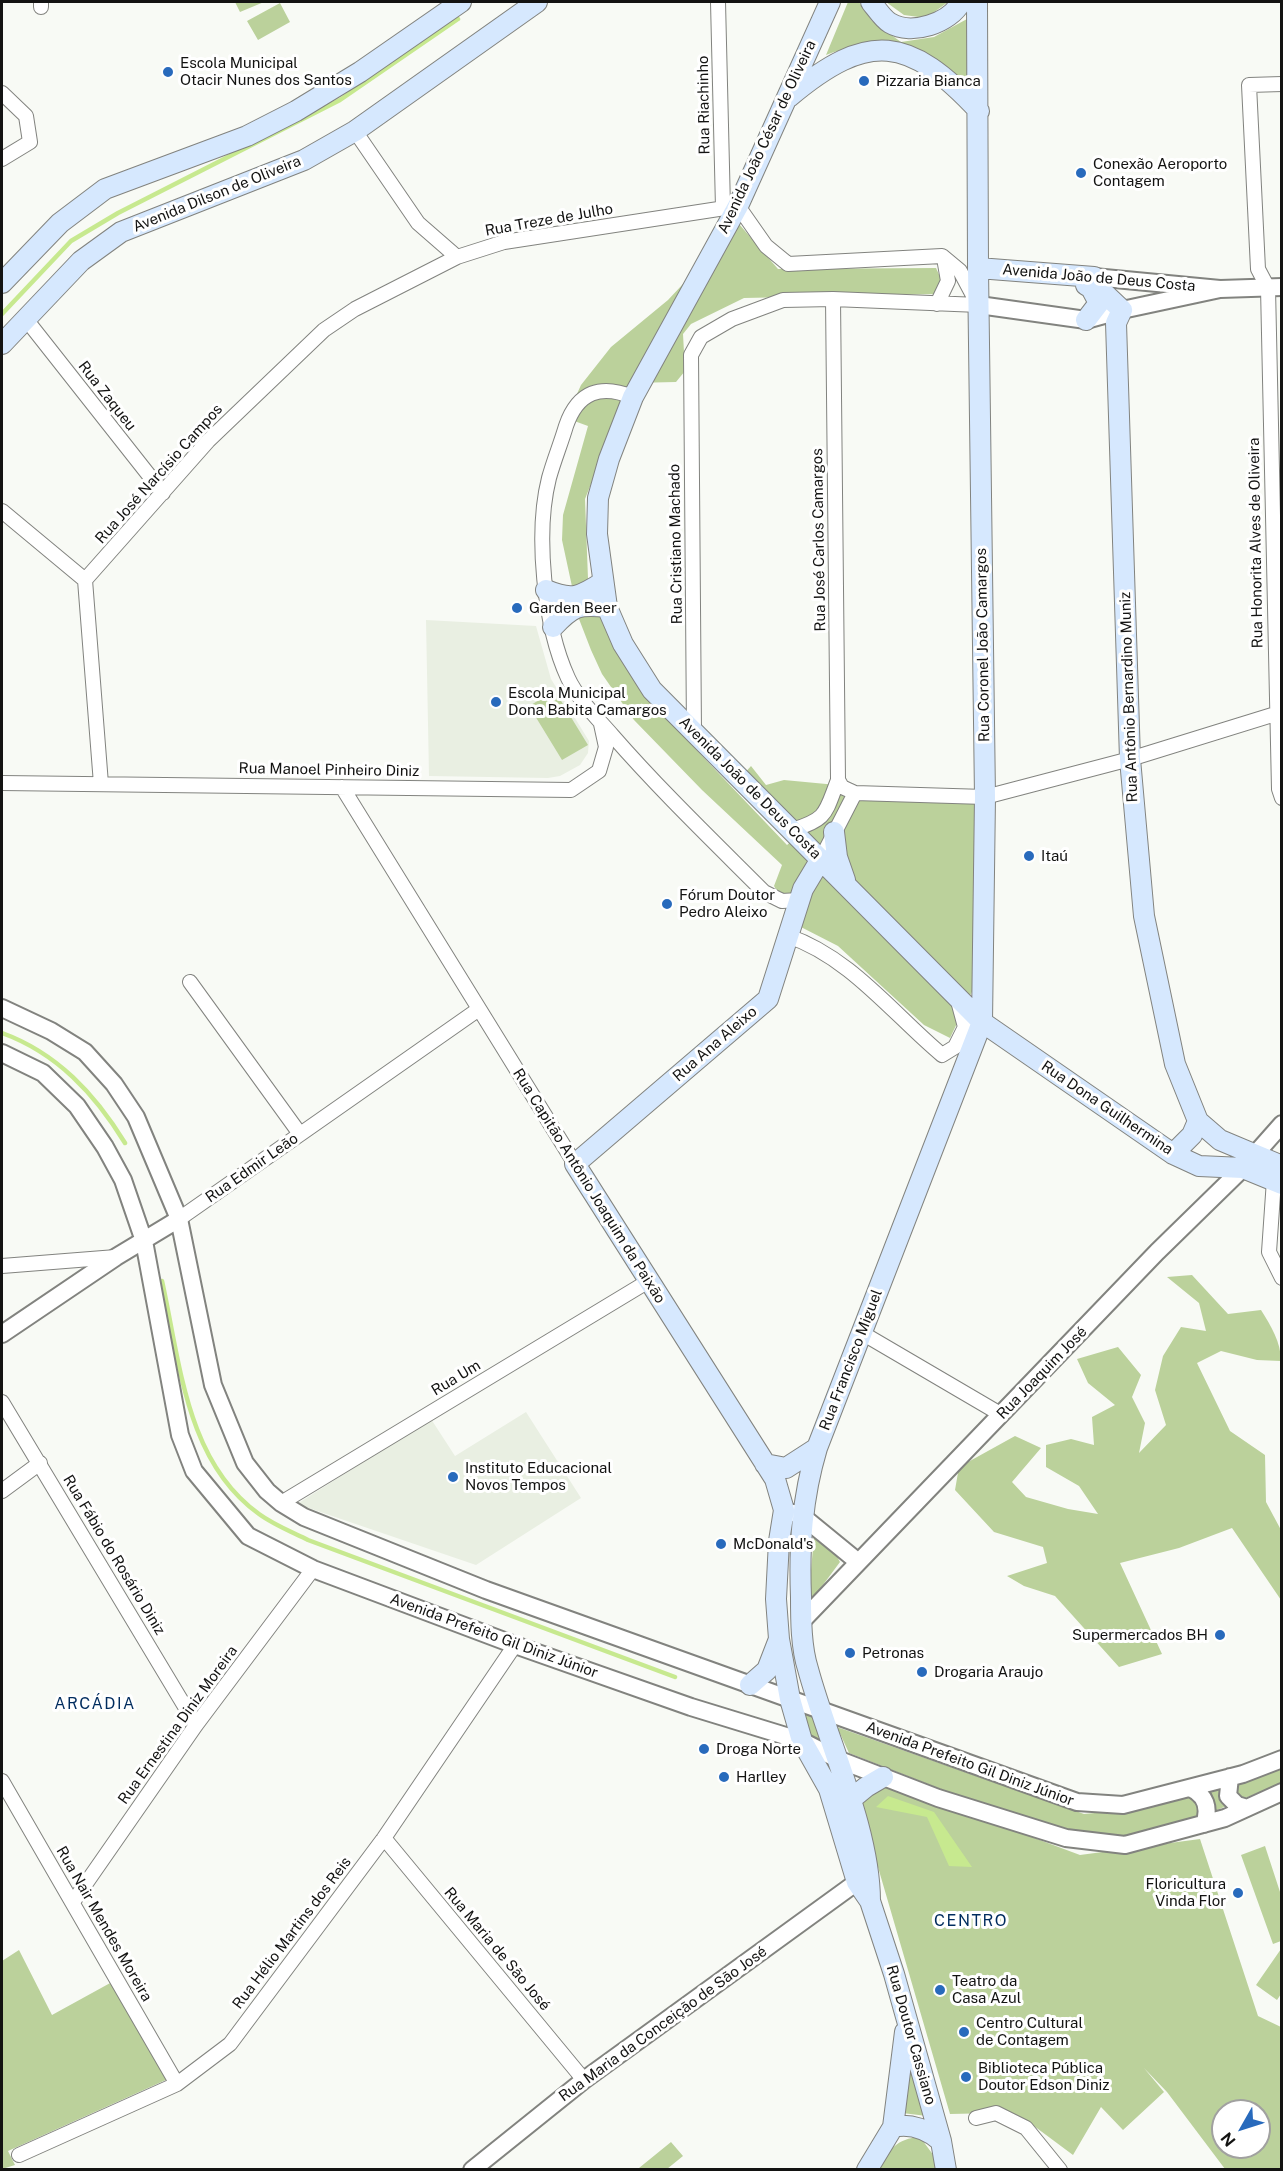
<!DOCTYPE html>
<meta charset="utf-8">
<style>
body{margin:0}
#map{position:relative;width:1283px;height:2171px;overflow:hidden;background:#f8faf5;font-family:"Public Sans",sans-serif}
canvas{display:block}
.frame{position:absolute;inset:0;border:3px solid #131312;pointer-events:none}
.north{position:absolute;left:1211px;top:2099px;width:60px;height:60px;box-sizing:border-box;background:#fff;border:2px solid #a1a1a0;border-radius:50%;rotate:231deg;font-size:16px;font-weight:700;line-height:24px;text-align:center;color:#131312}
.north::after{content:'';display:block;margin:auto;width:21px;height:27px;background:#286abc;clip-path:polygon(50% 0,100% 100%,50% 72%,0 100%)}
</style>
<div id="map">
<canvas width="1283" height="2171"></canvas>
<div class="frame"></div>
<div class="north">N</div>
</div>
<script>
const c = document.querySelector('canvas').getContext('2d');
c.lineJoin = 'round';
function fill(path, color) { c.fillStyle = color; c.fill(path, 'evenodd'); }
function stroke(path, color, width, dash) { c.strokeStyle = color; c.lineWidth = width; c.lineCap = dash ? 'butt' : 'round'; c.setLineDash(dash || []); c.stroke(path); }
function write(font, color, halo, rows, align = 'center') {
  c.font = font + ' "Public Sans",sans-serif'; c.lineWidth = 6; c.setLineDash([]); c.textBaseline = 'middle'; c.strokeStyle = halo; c.fillStyle = color; for (const [text, x, y, turn = 0] of rows) {
    c.save(); c.translate(x, y); c.rotate((+turn || 0) * Math.PI / 180); c.textAlign = isNaN(turn) ? turn : align; if (halo) c.strokeText(text, 0, 0); c.fillText(text, 0, 0); c.restore();
  }
}
const built = new Path2D(`
 M 426,620 L 536,626 L 551,679 L 589,741 L 588,753 L 580,765 L 560,776 L 548,778 L 429,776 Z
 M 526,1412 L 581,1498 L 476,1565 L 297,1504 L 431,1419 L 455,1456 Z`);
const green = new Path2D(`
 M 235,2 L 264,2 L 240,12 Z
 M 848,2 L 859,2 L 872,21 L 901,42 L 934,37 L 967,19 L 971,88 C 919,50 892,31 826,55 Z
 M 886,2 L 948,2 L 926,18 L 904,15 Z
 M 280,3 L 290,22 L 258,40 L 247,21 Z
 M 739,224 L 778,269 L 936,268 L 942,281 L 937,294 L 744,298 L 691,324 L 683,334 L 685,371 L 676,382 L 631,383 L 585,499 L 588,579 L 646,697 L 787,845 L 803,831 L 743,775 L 751,766 L 766,785 L 784,780 L 974,798 L 980,975 L 950,1038 L 924,1025 L 838,946 L 797,925 L 774,886 L 782,865 L 702,790 L 634,720 L 602,674 L 591,650 L 579,619 L 562,540 L 563,515 L 588,426 L 566,418 L 581,385 L 611,347 L 668,300 Z
 M 555,691 L 588,745 L 562,760 L 529,706 Z
 M 1192,1275 L 1228,1314 L 1261,1310 C 1271,1326 1281,1342 1281,1361 L 1257,1360 L 1221,1351 L 1197,1363 L 1230,1431 L 1265,1455 L 1266,1502 L 1281,1530 L 1281,1600 L 1232,1528 L 1179,1548 L 1120,1563 L 1162,1654 L 1119,1667 L 1055,1596 L 1024,1586 L 1007,1576 L 1047,1563 L 1043,1547 L 994,1532 L 955,1490 L 959,1467 L 1015,1436 L 1041,1448 L 1012,1482 L 1026,1497 L 1068,1509 L 1098,1514 L 1079,1486 L 1046,1467 L 1046,1445 L 1071,1439 L 1094,1445 L 1092,1417 L 1115,1405 L 1088,1383 L 1077,1359 L 1118,1347 L 1141,1375 L 1132,1397 L 1145,1423 L 1139,1453 L 1166,1425 L 1155,1390 L 1163,1356 L 1181,1327 L 1206,1331 L 1199,1303 L 1167,1277 Z
 M 814,1536 L 830,1544 L 840,1562 L 808,1605 Z
 M 798,1711 L 821,1717 L 829,1748 L 803,1738 Z
 M 837,1727 L 1084,1814 L 1148,1808 L 1258,1778 L 1281,1767 L 1281,1783 L 1210,1813 L 1124,1836 L 1059,1829 L 966,1799 L 849,1753 Z
 M 881,1785 L 970,1814 L 1080,1855 L 1200,1839 L 1258,2016 L 1281,2027 L 1281,2169 L 1225,2169 L 1167,2092 L 1144,2068 L 1164,2092 L 1123,2130 L 1101,2107 L 1073,2155 L 1034,2126 L 997,2113 L 950,2114 L 859,1802 ZM 1223,2111 L 1259,2111 L 1259,2147 L 1223,2147 Z
 M 1265,1846 L 1281,1895 L 1281,1941 L 1273,1944 L 1241,1855 Z
 M 1281,1949 L 1281,1994 L 1277,2000 L 1256,1985 Z
 M 19,1950 L 52,2015 L 112,1982 L 168,2079 L 8,2151 L 15,2165 L 2,2169 L 2,1961 Z
 M 908,2049 L 927,2116 L 902,2113 Z
 M 920,2137 L 934,2156 L 937,2170 L 876,2170 C 888,2151 897,2138 920,2137 Z
 M 671,2142 L 683,2156 L 667,2169 L 640,2169 L 639,2168 Z`);
const water = new Path2D(`
 M 888,1796 L 934,1812 L 972,1867 L 949,1866 L 927,1817 L 876,1807 Z`);
const stream = new Path2D(`
 M 2,314 L 71,241 L 118,213 L 340,100 L 458,19
 M 2,1033 C 57,1053 95,1094 125,1143
 M 162,1281 C 180,1362 186,1462 259,1514 C 274,1525 292,1532 308,1540 L 675,1677`);
const minor = new Path2D(`
 M 718,2 L 723,208
 M 41,7 L 41,2
 M 1282,84 L 1249,85 L 1258,269 L 1268,288 L 1279,789 L 1282,798
 M 2,93 L 26,116 L 30,142 L 2,159
 M 355,131 L 418,223 L 457,257
 M 833,299 L 838,780 L 842,787 L 855,793 L 985,797 L 1130,759 L 1282,712
 M 937,304 L 948,281 L 944,258
 M 25,318 L 163,493
 M 633,397 C 601,384 578,391 566,426 C 561,443 554,460 549,478 C 535,533 544,626 568,678 C 577,698 598,719 612,735 C 660,790 712,840 764,892 L 782,901 L 799,900
 M 2,511 L 85,580
 M 694,732 L 691,355 L 701,337 L 732,319 L 783,300 L 833,299 L 979,305
 M 2,783 L 571,790 L 599,771 L 606,747 L 601,724
 M 101,784 L 85,580 L 208,441 L 324,330 L 355,309 L 457,257 L 504,242 L 738,206 L 766,246 L 788,264 L 942,256 L 960,271 L 976,301
 M 342,787 L 575,1164
 M 792,830 C 828,819 825,813 838,780
 M 821,859 L 855,793
 M 788,936 C 850,957 893,1014 942,1055 L 955,1047 L 965,1027 L 958,1001
 M 190,982 L 300,1134
 M 1274,1180 L 1269,1252 L 1282,1278
 M 179,1219 L 479,1009
 M 2,1266 L 116,1257
 M 862,1333 L 1002,1415
 M 2,1402 L 196,1725
 M 2,1491 L 40,1463
 M 281,1503 L 647,1282
 M 2,1781 L 177,2084
 M 384,1838 L 584,2080
 M 73,1902 L 196,1725 L 313,1569
 M 976,2118 L 996,2113 L 1026,2128 L 1060,2170
 M 19,2155 L 177,2084 L 230,2044 L 384,1838 L 515,1645`);
const tertiary = new Path2D(`
 M 1094,277 L 1220,289 L 1282,287
 M 979,305 L 1086,320 L 1122,310 L 1220,289
 M 2,1008 L 51,1031 L 85,1052 L 114,1084 L 136,1117 L 179,1219 L 213,1385 L 245,1463 L 267,1491 L 281,1503 L 304,1517 L 486,1590 L 1077,1802 L 1123,1805 L 1243,1774 L 1282,1759
 M 2,1053 L 43,1073 L 77,1106 L 105,1147 L 123,1180 L 144,1241 L 180,1435 L 194,1471 L 248,1536 L 313,1569 L 515,1645 L 691,1707 L 802,1741 L 837,1759 L 938,1798 L 1066,1838 L 1125,1845 L 1225,1818 L 1282,1792
 M 2,1334 L 116,1257 L 179,1219
 M 794,1513 L 802,1516 L 857,1561
 M 801,1622 L 1157,1252 L 1243,1168 L 1282,1124
 M 1230,1777 L 1228,1796 L 1237,1805 L 1247,1808
 M 1190,1788 C 1206,1795 1210,1808 1204,1824
 M 472,2170 L 584,2080 L 857,1882`);
const secondary = new Path2D(`
 M 830,2 L 738,206 L 633,397 L 609,459 L 598,498 L 597,534 L 607,607 L 623,644 L 652,690 L 982,1022 L 1173,1154 L 1199,1166 L 1243,1168 L 1282,1184
 M 871,2 C 876,8 883,19 890,23 C 912,36 950,23 961,2
 M 789,97 C 869,30 909,36 979,111
 M 978,268 L 1094,277 L 1104,293 L 1122,310 L 1116,323 L 1130,759 L 1144,916 L 1175,1064 L 1198,1121 L 1220,1140 L 1282,1166
 M 2,283 L 60,223 L 105,189 L 247,136 L 296,111 L 360,72 L 461,2
 M 1086,285 L 1091,288 L 1099,303 L 1086,320
 M 2,344 L 81,261 L 121,232 L 304,160 L 355,131 L 537,2
 M 546,590 C 572,601 580,597 603,582
 M 553,627 C 573,606 578,604 607,607
 M 834,832 L 837,857 L 845,880
 M 821,859 L 803,889 L 768,999 L 575,1164 L 775,1479 L 784,1510 L 779,1541 L 776,1599 L 779,1639 L 790,1699 L 802,1741 L 829,1789 L 857,1882 L 870,1901 L 894,1974 L 941,2141 L 946,2170
 M 1173,1154 L 1192,1135 L 1198,1121
 M 765,1464 L 786,1468 L 817,1448
 M 750,1685 L 767,1670 L 779,1639
 M 849,1801 L 866,1787 L 883,1777
 M 870,1901 C 870,1829 827,1740 808,1669 C 801,1647 801,1620 801,1597 C 799,1546 802,1498 817,1448 L 982,1022 L 985,797 L 978,268 L 977,2
 M 893,2127 C 911,2123 928,2130 941,2141
 M 867,2170 L 893,2127 L 905,2032`);
const markers = [
 [168,72,6,"#286abc"],
 [864,81,6,"#286abc"],
 [1081,173,6,"#286abc"],
 [517,608,6,"#286abc"],
 [496,702,6,"#286abc"],
 [1029,856,6,"#286abc"],
 [667,904,6,"#286abc"],
 [453,1477,6,"#286abc"],
 [721,1544,6,"#286abc"],
 [1220,1635,6,"#286abc"],
 [850,1653,6,"#286abc"],
 [922,1672,6,"#286abc"],
 [704,1749,6,"#286abc"],
 [724,1777,6,"#286abc"],
 [1238,1893,6,"#286abc"],
 [940,1990,6,"#286abc"],
 [964,2032,6,"#286abc"],
 [966,2077,6,"#286abc"]
];
const poiNames = [
 ["Escola Municipal",180,63],
 ["Otacir Nunes dos Santos",180,80],
 ["Pizzaria Bianca",876,81],
 ["Conexão Aeroporto",1093,164],
 ["Contagem",1093,181],
 ["Garden Beer",529,608],
 ["Escola Municipal",508,693],
 ["Dona Babita Camargos",508,710],
 ["Itaú",1041,856],
 ["Fórum Doutor",679,895],
 ["Pedro Aleixo",679,912],
 ["Instituto Educacional",465,1468],
 ["Novos Tempos",465,1485],
 ["McDonald's",733,1544],
 ["Supermercados BH",1208,1635,"right"],
 ["Petronas",862,1653],
 ["Drogaria Araujo",934,1672],
 ["Droga Norte",716,1749],
 ["Harlley",736,1777],
 ["Floricultura",1226,1884,"right"],
 ["Vinda Flor",1226,1901,"right"],
 ["Teatro da",952,1981],
 ["Casa Azul",952,1998],
 ["Centro Cultural",976,2023],
 ["de Contagem",976,2040],
 ["Biblioteca Pública",978,2068],
 ["Doutor Edson Diniz",978,2085]
];
const streetNames = [
 ["Rua Riachinho",704,105,-91],
 ["Avenida João César de Oliveira",767,137,-65],
 ["Avenida Dilson de Oliveira",217,194,-22],
 ["Rua Treze de Julho",549,220,-10],
 ["Avenida João de Deus Costa",1099,278,5],
 ["Rua Zaqueu",107,396,52],
 ["Rua José Narcísio Campos",159,474,-48],
 ["Rua José Carlos Camargos",819,540,-91],
 ["Rua Honorita Alves de Oliveira",1256,543,-91],
 ["Rua Cristiano Machado",676,544,-91],
 ["Rua Coronel João Camargos",983,645,-91],
 ["Rua Antônio Bernardino Muniz",1129,697,-92],
 ["Rua Manoel Pinheiro Diniz",329,770,1],
 ["Avenida João de Deus Costa",750,788,45],
 ["Rua Ana Aleixo",715,1044,-41],
 ["Rua Dona Guilhermina",1107,1108,34],
 ["Rua Edmir Leão",252,1168,-35],
 ["Rua Capitão Antônio Joaquim da Paixão",589,1186,58],
 ["Rua Francisco Miguel",851,1360,-69],
 ["Rua Joaquim José",1042,1373,-46],
 ["Rua Um",456,1378,-31],
 ["Rua Fábio do Rosário Diniz",114,1555,59],
 ["Avenida Prefeito Gil Diniz Júnior",494,1636,20],
 ["Rua Ernestina Diniz Moreira",178,1725,-54],
 ["Avenida Prefeito Gil Diniz Júnior",970,1764,20],
 ["Rua Nair Mendes Moreira",104,1924,60],
 ["Rua Hélio Martins dos Reis",292,1933,-53],
 ["Rua Maria de São José",497,1949,50],
 ["Rua Maria da Conceição de São José",663,2024,-36],
 ["Rua Doutor Cassiano",911,2035,74]
];
const neighbourhoodNames = [
 ["ARCÁDIA",95,1704],
 ["CENTRO",971,1921]
];
fill(built, '#e9efe2');
fill(green, '#bbd19b');
fill(water, '#c7e98f');
stroke(stream, '#c7e98f', 4.5);
stroke(minor, '#82837f', 16);
stroke(tertiary, '#82837f', 20);
stroke(secondary, '#82837f', 22);
stroke(minor, '#fff', 14);
stroke(tertiary, '#fff', 16);
stroke(secondary, '#d6e8fe', 20);
for (const [x, y, r, color] of markers) { const dot = new Path2D(); dot.arc(x, y, r, 0, 2 * Math.PI); c.fillStyle = color; c.fill(dot); stroke(dot, '#fff', 2); }
write('15px', '#131312', '#fff', poiNames, 'left');
write('15px', '#131312', '#fff', streetNames);
c.letterSpacing = '1.5px';
write('16px', '#002c5e', '#fff', neighbourhoodNames);
c.letterSpacing = '0px';
</script>
